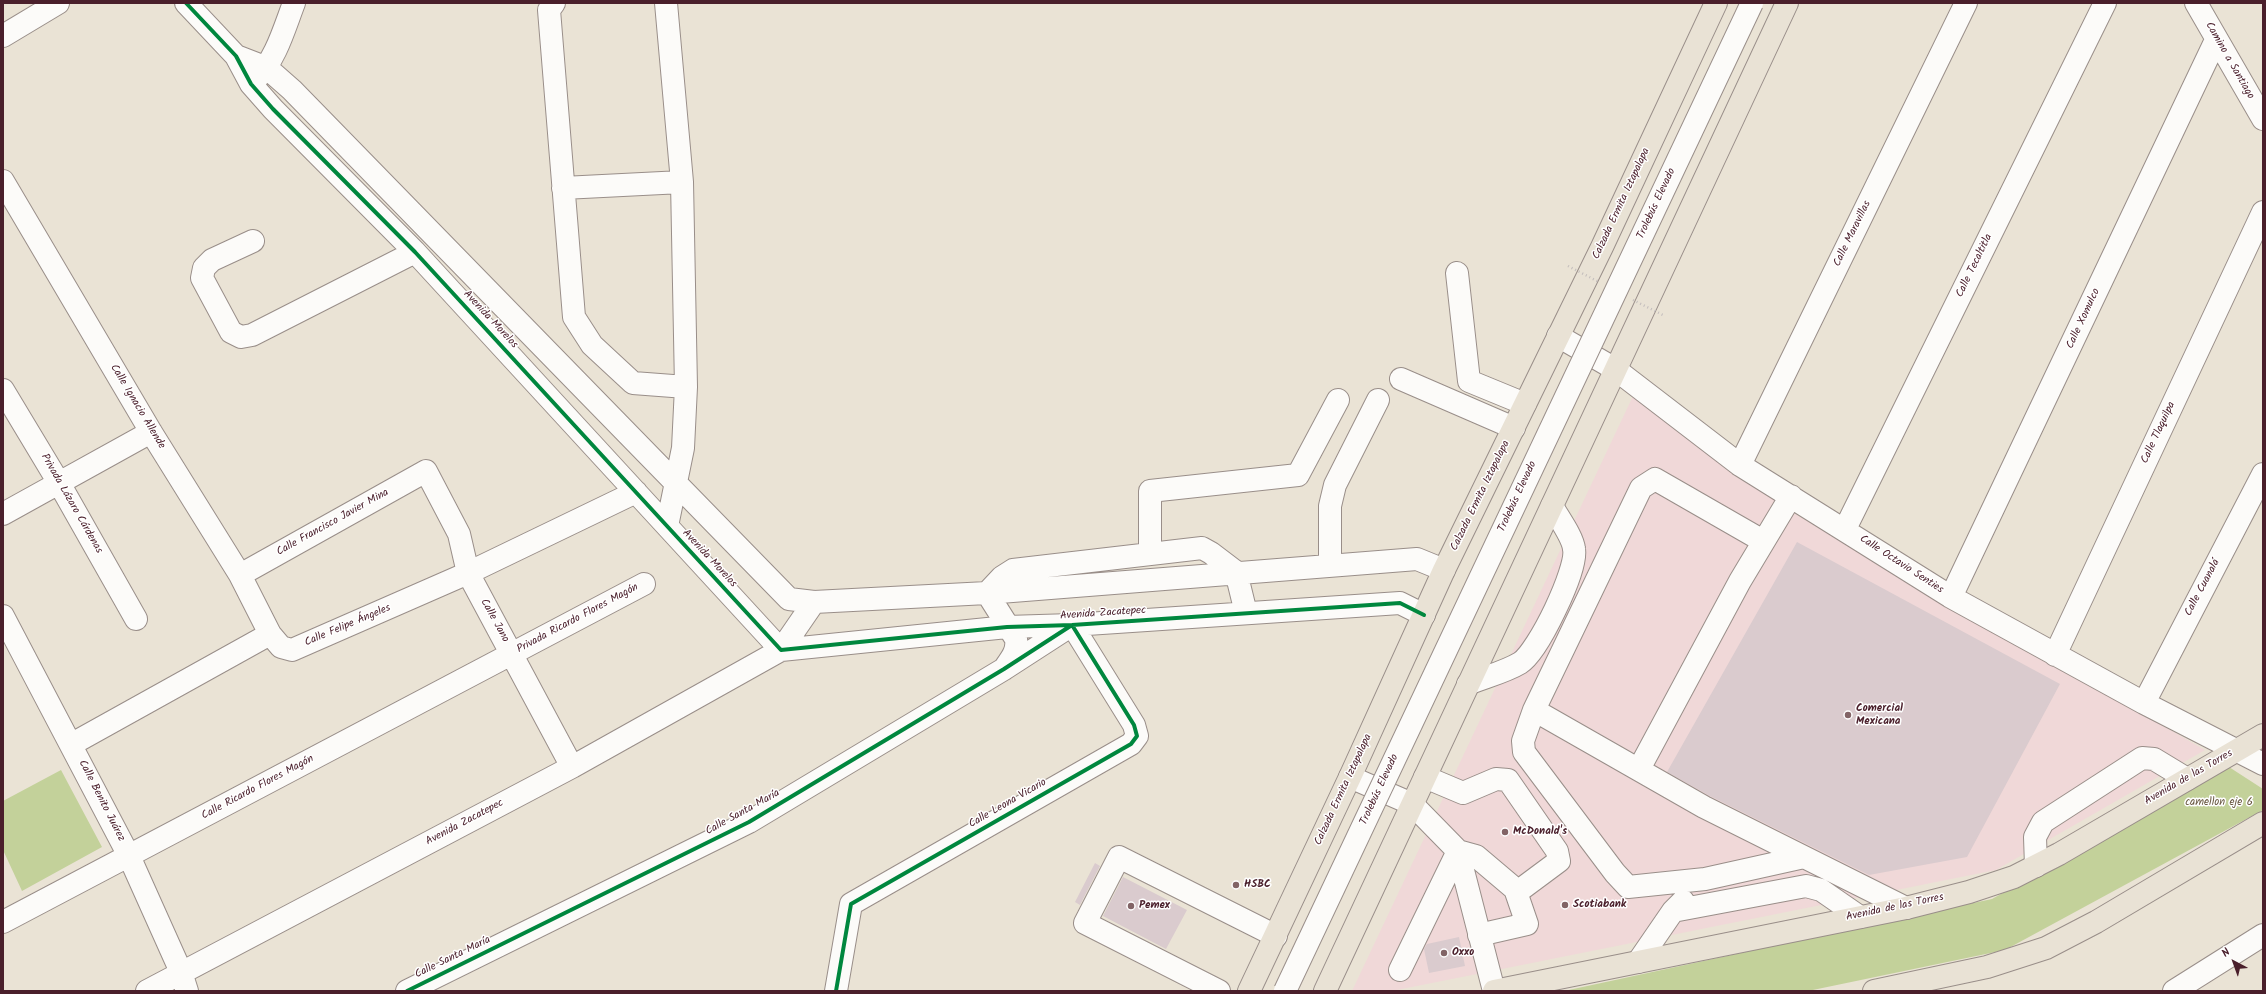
<!DOCTYPE html>
<meta charset="utf-8">
<style>
body{margin:0}
#map{position:relative;width:2266px;height:994px;overflow:hidden;background:#eae3d5;font-family:Kalam,sans-serif}
canvas{display:block}
.frame{position:absolute;inset:0;border:4px solid #4a1f2b;pointer-events:none}
.north{position:absolute;left:2214px;top:942px;width:40px;height:40px;-webkit-text-stroke:3px #fff;paint-order:stroke;rotate:319deg;font-size:11px;font-weight:700;line-height:16px;text-align:center;color:#4a1f2b}
.north::after{content:'';display:block;margin:auto;width:14px;height:18px;background:#4a1f2b;clip-path:polygon(50% 0,100% 100%,50% 72%,0 100%)}
</style>
<div id="map">
<canvas width="2266" height="994"></canvas>
<div class="frame"></div>
<div class="north">N</div>
</div>
<script>
const c = document.querySelector('canvas').getContext('2d');
c.lineJoin = 'round';
function fill(path, color) { c.fillStyle = color; c.fill(path, 'evenodd'); }
function stroke(path, color, width, dash) { c.strokeStyle = color; c.lineWidth = width; c.lineCap = dash ? 'butt' : 'round'; c.setLineDash(dash || []); c.stroke(path); }
function write(font, color, halo, rows, align = 'center') {
  c.font = font + ' Kalam,sans-serif'; c.lineWidth = 3; c.setLineDash([]); c.textBaseline = 'middle'; c.strokeStyle = halo; c.fillStyle = color; for (const [text, x, y, turn = 0] of rows) {
    c.save(); c.translate(x, y); c.rotate((+turn || 0) * Math.PI / 180); c.textAlign = isNaN(turn) ? turn : align; if (halo) c.strokeText(text, 0, 0); c.fillText(text, 0, 0); c.restore();
  }
}
const built = new Path2D(`
 M 1633,396 L 1790,511 L 2205,750 L 1996,870 L 1392,991 L 1352,991 Z`);
const green = new Path2D(`
 M 2229,767 L 2263,789 L 2263,810 L 2005,950 L 1808,991 L 1564,991 L 1992,899 Z
 M 61,770 L 102,847 L 22,891 L 3,850 L 3,801 Z`);
const building = new Path2D(`
 M 1797,542 L 2060,684 L 1967,857 L 1869,875 L 1710,796 L 1667,772 Z
 M 1095,863 L 1100,866 L 1080,905 L 1075,902 Z
 M 1123,877 L 1187,910 L 1166,949 L 1103,916 Z
 M 1459,937 L 1465,966 L 1429,973 L 1424,949 L 1427,944 Z`);
const minor = new Path2D(`
 M 186,3 L 236,56 L 251,84 L 273,109 L 415,252 L 781,650 L 1007,627 L 1072,625 L 1400,603 L 1424,615
 M 554,3 L 549,10 L 574,317 L 592,345 L 633,383 L 686,387
 M 666,3 L 682,182 L 686,387 L 683,448 L 667,526
 M 2196,3 L 2263,119
 M 3,36 L 58,3
 M 236,56 L 267,68 L 292,90 L 789,599 L 814,602 L 987,593 L 1417,559 L 1444,570
 M 256,79 C 276,59 284,29 294,3
 M 3,181 L 151,432 L 240,575 L 270,634
 M 563,188 L 682,182
 M 253,241 L 212,260 L 204,268 L 202,278 L 231,332 L 241,337 L 252,335 L 415,252
 M 1457,273 L 1469,381 L 1525,404
 M 1558,336 L 1615,369 L 1740,465 L 1951,597 L 2144,703 L 2263,764
 M 1401,379 L 1514,428
 M 3,390 L 59,483 L 136,619
 M 1740,465 L 1966,3
 M 3,514 L 151,432
 M 1845,529 L 2105,3
 M 1763,541 L 1655,479 L 1641,488 L 1534,710 L 1523,741 L 1524,752 L 1615,873 L 1628,887 L 1705,879 L 1804,857
 M 1150,554 L 1150,491 L 1298,475 L 1338,400
 M 1330,565 L 1330,506 L 1335,485 L 1378,400
 M 240,575 L 426,471 L 459,534 L 468,573 L 572,767
 M 1951,597 L 2216,40
 M 3,616 L 129,856 L 181,972 L 187,991
 M 2055,655 L 2263,212
 M 1004,669 C 1011,659 1018,651 1016,639 L 987,593 L 1002,577 L 1013,570 L 1202,548 L 1211,553 L 1236,572 L 1246,613
 M 1468,684 C 1485,677 1505,672 1520,663 C 1538,652 1578,569 1574,549 C 1573,537 1558,517 1552,506
 M 2144,703 L 2263,474
 M 1534,710 L 1704,807 L 1906,908
 M 72,744 L 270,634 L 281,647 L 292,650 L 468,573 L 636,492
 M 1639,769 L 1740,581 L 1791,496
 M 1350,777 L 1412,804 L 1458,851 L 1494,991
 M 2036,866 L 2035,837 L 2043,822 L 2142,758 L 2154,759 L 2187,779
 M 1673,911 L 1806,886 L 1821,890 L 1860,917
 M 3,922 L 644,584
 M 1479,935 L 1527,924 L 1515,889
 M 1638,962 L 1673,911 L 1683,901
 M 1400,970 L 1458,851 L 1476,856 L 1515,889 L 1520,890 L 1559,861 L 1557,851 L 1508,780 L 1496,779 L 1463,793 L 1425,777
 M 147,991 L 572,767 L 781,650 L 814,602
 M 407,991 L 749,822 L 1004,669 L 1072,625 L 1134,725 L 1137,736 L 1131,744 L 851,904 L 836,991
 M 1219,991 L 1085,923 L 1119,857 L 1276,936
 M 2174,991 L 2263,935`);
const major = new Path2D(`
 M 1249,991 L 1350,777 L 1444,570 L 1602,247 L 1716,3
 M 1325,991 L 1787,3
 M 1494,991 L 1906,908 L 1969,892 L 2014,877 L 2059,854 L 2263,735
 M 1874,991 L 1987,967 L 2046,948 L 2096,922 L 2263,823`);
const pathBridge = new Path2D(`
 M 1568,266 L 1599,282
 M 1633,300 L 1665,316`);
const minorBridge = new Path2D(`
 M 1285,991 L 1752,3`);
const cycleway = new Path2D(`
 M 186,3 L 236,56 L 251,84 L 273,109 L 415,252 L 781,650 L 1007,627 L 1072,625 L 1400,603 L 1424,615
 M 407,991 L 749,822 L 1004,669 L 1072,625 L 1134,725 L 1137,736 L 1131,744 L 851,904 L 836,991`);
const markers = [
 [1848,715,4,"#826466"],
 [1505,832,4,"#826466"],
 [1236,885,4,"#826466"],
 [1565,905,4,"#826466"],
 [1131,906,4,"#826466"],
 [1444,953,4,"#826466"]
];
const streetNames = [
 ["Camino a Santiago",2229,61,60],
 ["Calzada Ermita Iztapalapa",1622,204,-65],
 ["Trolebús Elevado",1657,204,-65],
 ["Calle Maravillas",1853,234,-64],
 ["Calle Tecaltitla",1975,266,-64],
 ["Calle Xomulco",2084,319,-65],
 ["Avenida Morelos",490,320,47],
 ["Calle Ignacio Allende",137,407,59],
 ["Calle Tlaquilpa",2159,433,-65],
 ["Calzada Ermita Iztapalapa",1481,496,-64],
 ["Trolebús Elevado",1518,497,-65],
 ["Privada Lázaro Cárdenas",71,504,60],
 ["Calle Francisco Javier Mina",333,523,-29],
 ["Avenida Morelos",709,559,47],
 ["Calle Octavio Senties",1901,565,33],
 ["Calle Cuanalá",2203,588,-62],
 ["Avenida Zacatepec",1103,614,-4],
 ["Privada Ricardo Flores Magón",578,619,-28],
 ["Calle Jano",494,621,61],
 ["Calle Felipe Ángeles",348,626,-23],
 ["Avenida de las Torres",2189,778,-30],
 ["Calle Ricardo Flores Magón",258,788,-28],
 ["Calzada Ermita Iztapalapa",1344,790,-65],
 ["Trolebús Elevado",1380,790,-65],
 ["Calle Benito Juárez",101,801,63],
 ["Calle Leona Vicario",1008,804,-30],
 ["Calle Santa María",743,813,-29],
 ["Avenida Zacatepec",465,823,-28],
 ["Avenida de las Torres",1895,908,-12],
 ["Calle Santa María",453,958,-26]
];
const poiNames = [
 ["Comercial",1856,709],
 ["Mexicana",1856,722],
 ["McDonald's",1513,832],
 ["HSBC",1244,885],
 ["Scotiabank",1573,905],
 ["Pemex",1139,906],
 ["Oxxo",1452,953]
];
const parkNames = [
 ["camellon eje 6",2219,803]
];
fill(built, '#f0d8d8');
fill(green, '#c3d19a');
fill(building, '#dacbce');
stroke(minor, '#998e89', 24);
stroke(major, '#998e89', 24);
stroke(minor, '#fcfbf9', 22);
stroke(major, '#e9e2d5', 22);
stroke(minorBridge, '#998e89', 24, []);
stroke(pathBridge, '#c3bdbc', 2.5, [1, 3]);
stroke(minorBridge, '#fcfbf9', 22);
stroke(cycleway, '#00873e', 4);
for (const [x, y, r, color] of markers) { const dot = new Path2D(); dot.arc(x, y, r, 0, 2 * Math.PI); c.fillStyle = color; c.fill(dot); stroke(dot, '#fff', 1.5); }
write('11px', '#4a1f2b', '#fff', streetNames);
write('bold 11px', '#4a1f2b', '#fff', poiNames, 'left');
write('11px', '#695841', '#fff', parkNames);
</script>
